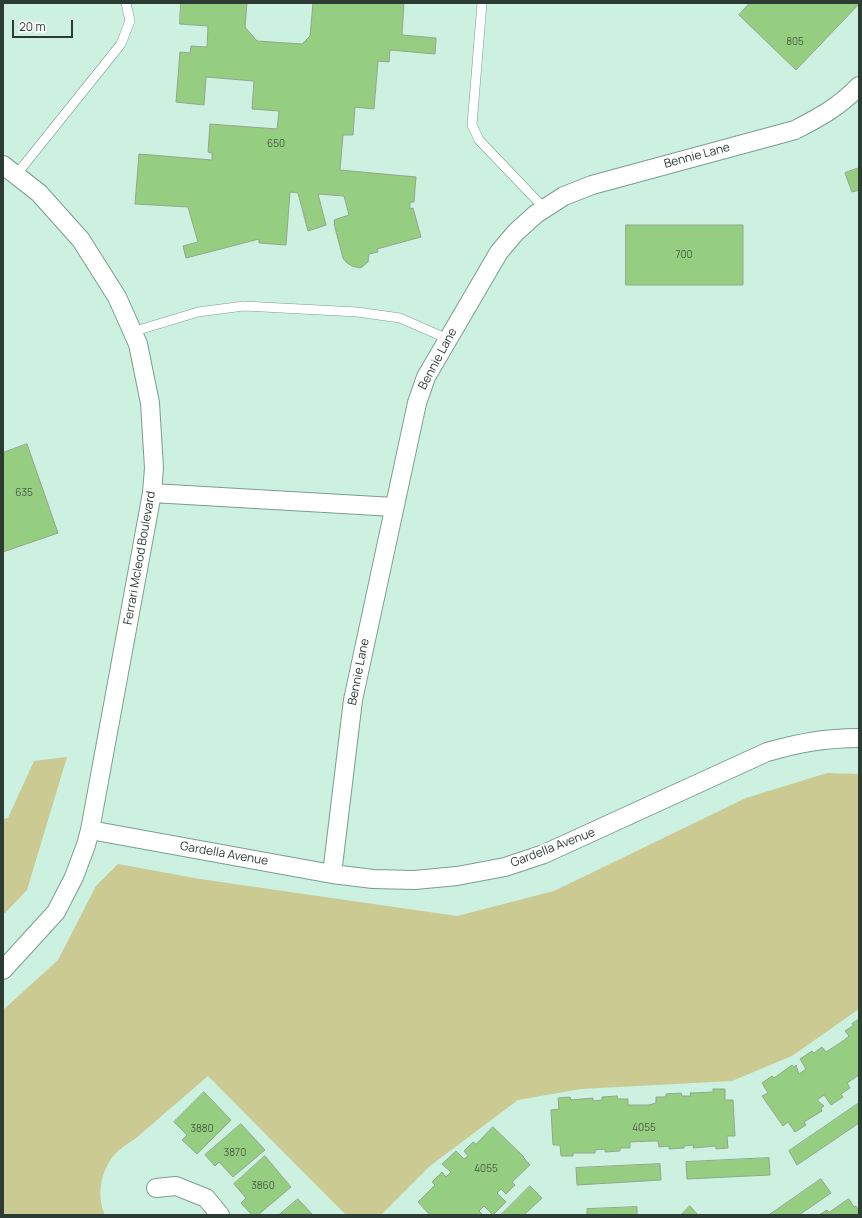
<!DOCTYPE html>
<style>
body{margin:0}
#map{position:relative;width:862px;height:1218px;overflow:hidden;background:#ccf1e1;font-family:Manrope,sans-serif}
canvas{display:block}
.frame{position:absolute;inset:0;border:4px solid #2d3b35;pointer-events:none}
.scale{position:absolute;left:12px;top:20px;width:61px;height:18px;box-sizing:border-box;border:2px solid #2d3b35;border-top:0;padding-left:5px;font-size:12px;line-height:14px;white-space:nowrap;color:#2d3b35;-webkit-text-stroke:3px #fff;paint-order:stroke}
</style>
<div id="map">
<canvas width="862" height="1218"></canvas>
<div class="frame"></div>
<div class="scale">20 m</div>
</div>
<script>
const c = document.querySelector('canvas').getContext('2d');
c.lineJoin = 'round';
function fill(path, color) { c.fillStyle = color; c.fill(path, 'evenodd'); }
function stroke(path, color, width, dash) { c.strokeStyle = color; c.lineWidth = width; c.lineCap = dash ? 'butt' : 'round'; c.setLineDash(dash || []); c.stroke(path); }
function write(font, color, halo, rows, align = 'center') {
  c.font = font + ' Manrope,sans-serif'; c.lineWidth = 4; c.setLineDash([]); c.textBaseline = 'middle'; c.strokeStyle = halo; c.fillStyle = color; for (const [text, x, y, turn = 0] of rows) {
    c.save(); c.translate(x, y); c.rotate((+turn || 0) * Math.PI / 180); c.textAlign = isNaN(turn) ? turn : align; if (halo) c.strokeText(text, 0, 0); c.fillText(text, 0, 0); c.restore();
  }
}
const green = new Path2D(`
 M 67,757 L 27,890 L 3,915 L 3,819 L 8,818 L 34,761 Z
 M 827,773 L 859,774 L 859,1009 L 792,1056 L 732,1081 L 581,1089 L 518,1100 L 430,1166 L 381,1215 L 346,1215 L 208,1076 L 135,1139 C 128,1143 121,1148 115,1154 C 101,1170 96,1195 105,1215 L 3,1215 L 3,1010 L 58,960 L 96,886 L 118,864 L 200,879 L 457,916 L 554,891 L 746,798 Z`);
const building = new Path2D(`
 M 181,3 L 247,3 L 245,27 L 257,41 L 302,44 L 310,36 L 313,3 L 404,3 L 402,35 L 436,38 L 435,54 L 390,50 L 389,62 L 378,61 L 374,109 L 355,107 L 353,135 L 343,135 L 340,170 L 416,177 L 414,202 L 410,202 L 410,209 L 413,208 L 421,237 L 377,249 L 378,252 L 369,254 L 368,262 L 362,267 L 360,268 L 352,266 L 346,262 L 343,258 L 334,224 L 335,224 L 334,220 L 349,215 L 344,196 L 318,194 L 326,225 L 308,231 L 298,193 L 290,192 L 286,245 L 259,243 L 259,239 L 186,258 L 183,246 L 198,242 L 188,207 L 135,204 L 139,154 L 212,160 L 212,153 L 208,152 L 210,124 L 277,129 L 279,111 L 252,109 L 254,81 L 206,77 L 204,105 L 176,102 L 180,52 L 190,53 L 191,46 L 207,47 L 208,26 L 180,24 Z
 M 750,3 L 859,3 L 859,4 L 796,70 L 739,15 Z
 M 859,168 L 859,190 L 852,192 L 845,173 Z
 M 626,225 L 743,225 L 743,285 L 626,285 Z
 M 27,444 L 58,533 L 3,552 L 3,453 Z
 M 859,1019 L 859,1075 L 847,1083 L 850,1088 L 841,1094 L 843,1097 L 831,1105 L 824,1095 L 817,1100 L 824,1106 L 821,1108 L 822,1111 L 804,1122 L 806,1125 L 795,1132 L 788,1122 L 783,1126 L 762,1096 L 768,1093 L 762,1083 L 772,1076 L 774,1078 L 792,1065 L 794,1067 L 796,1065 L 799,1074 L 806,1069 L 800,1059 L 812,1051 L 814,1053 L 822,1047 L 826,1052 L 843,1041 L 849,1036 L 845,1031 L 854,1025 L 852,1024 Z
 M 713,1089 L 725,1089 L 725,1100 L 733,1100 L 735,1136 L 727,1136 L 728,1148 L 716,1149 L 716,1146 L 693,1148 L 694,1145 L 684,1146 L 684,1148 L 669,1149 L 669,1146 L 659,1147 L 658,1141 L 651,1141 L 630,1142 L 630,1148 L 620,1148 L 620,1151 L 605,1152 L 605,1149 L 595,1150 L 595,1153 L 573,1153 L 573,1156 L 561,1156 L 560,1145 L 553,1145 L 551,1110 L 559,1109 L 558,1098 L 570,1097 L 571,1100 L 593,1098 L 593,1101 L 602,1100 L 602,1097 L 617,1096 L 618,1099 L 628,1099 L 628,1105 L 649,1105 L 656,1103 L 656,1097 L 666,1097 L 666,1094 L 681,1093 L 682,1096 L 691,1096 L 690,1093 L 713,1092 Z
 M 204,1092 L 231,1120 L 197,1154 L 182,1140 L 187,1135 L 174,1122 Z
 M 859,1103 L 859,1123 L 797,1165 L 789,1151 Z
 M 241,1124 L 265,1150 L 233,1177 L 219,1162 L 215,1166 L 205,1155 Z
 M 493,1127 L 524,1157 L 523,1157 L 530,1165 L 512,1182 L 515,1185 L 506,1194 L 501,1189 L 497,1193 L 506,1202 L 493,1215 L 484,1206 L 479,1211 L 483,1215 L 430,1215 L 418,1202 L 435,1185 L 432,1182 L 442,1172 L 446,1177 L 451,1172 L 442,1164 L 456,1151 L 464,1159 L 468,1156 L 464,1151 L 473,1142 L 476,1144 Z
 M 265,1156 L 291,1187 L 258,1215 L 252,1215 L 241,1203 L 246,1198 L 234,1184 Z
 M 769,1158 L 770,1175 L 687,1179 L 686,1162 Z
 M 660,1164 L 661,1180 L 577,1185 L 576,1168 Z
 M 821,1179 L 831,1193 L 799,1215 L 769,1215 Z
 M 530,1186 L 542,1198 L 524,1215 L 501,1215 Z
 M 298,1199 L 313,1215 L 279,1215 Z
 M 849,1199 L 854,1207 L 856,1206 L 859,1211 L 859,1215 L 819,1215 L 827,1210 L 829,1212 Z
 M 690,1206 L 698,1215 L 681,1215 Z
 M 637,1207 L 637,1215 L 587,1215 L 587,1209 Z`);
const lane = new Path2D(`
 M 482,3 L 472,125 L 479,140 L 544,208
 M 16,175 L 121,44 L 130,21 L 126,3
 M 132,332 L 198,312 L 244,306 L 357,312 L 400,318 L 448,339`);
const street = new Path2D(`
 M 3,165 L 39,193 L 81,240 L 117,297 L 138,344 L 150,403 L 154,468 L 152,493 L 90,830 L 86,845 L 74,877 L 56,912 L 3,970
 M 152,493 L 394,507
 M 90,830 L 332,874 L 373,879 L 415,880 L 457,876 L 505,867 L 544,854 L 767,752 C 799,743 825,738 859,738
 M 332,874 L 353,700 L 417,403 L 426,377 L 499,252 L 516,232 L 536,214 L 564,196 L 592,185 L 795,130 C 820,117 839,107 859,86
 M 156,1188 L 176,1186 L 206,1198 L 220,1215`);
const numberNames = [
 ["805",795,42],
 ["650",276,144],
 ["700",684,255],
 ["635",24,493],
 ["4055",644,1128],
 ["3880",202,1129],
 ["3870",235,1153],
 ["4055",486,1169],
 ["3860",263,1186]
];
const streetNames = [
 ["Bennie Lane",697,156,-15],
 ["Bennie Lane",438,359,-62],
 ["Ferrari Mcleod Boulevard",140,558,-80],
 ["Bennie Lane",359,672,-79],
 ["Gardella Avenue",553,848,-21],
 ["Gardella Avenue",224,854,10]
];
fill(green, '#cbca92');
fill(building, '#95cd81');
stroke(building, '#93a68c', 1);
stroke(lane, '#7b9d8f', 10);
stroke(street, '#7b9d8f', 20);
stroke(lane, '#fff', 9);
stroke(street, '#fff', 18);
write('10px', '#476048', null, numberNames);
write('12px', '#2d3b35', '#fff', streetNames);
</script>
